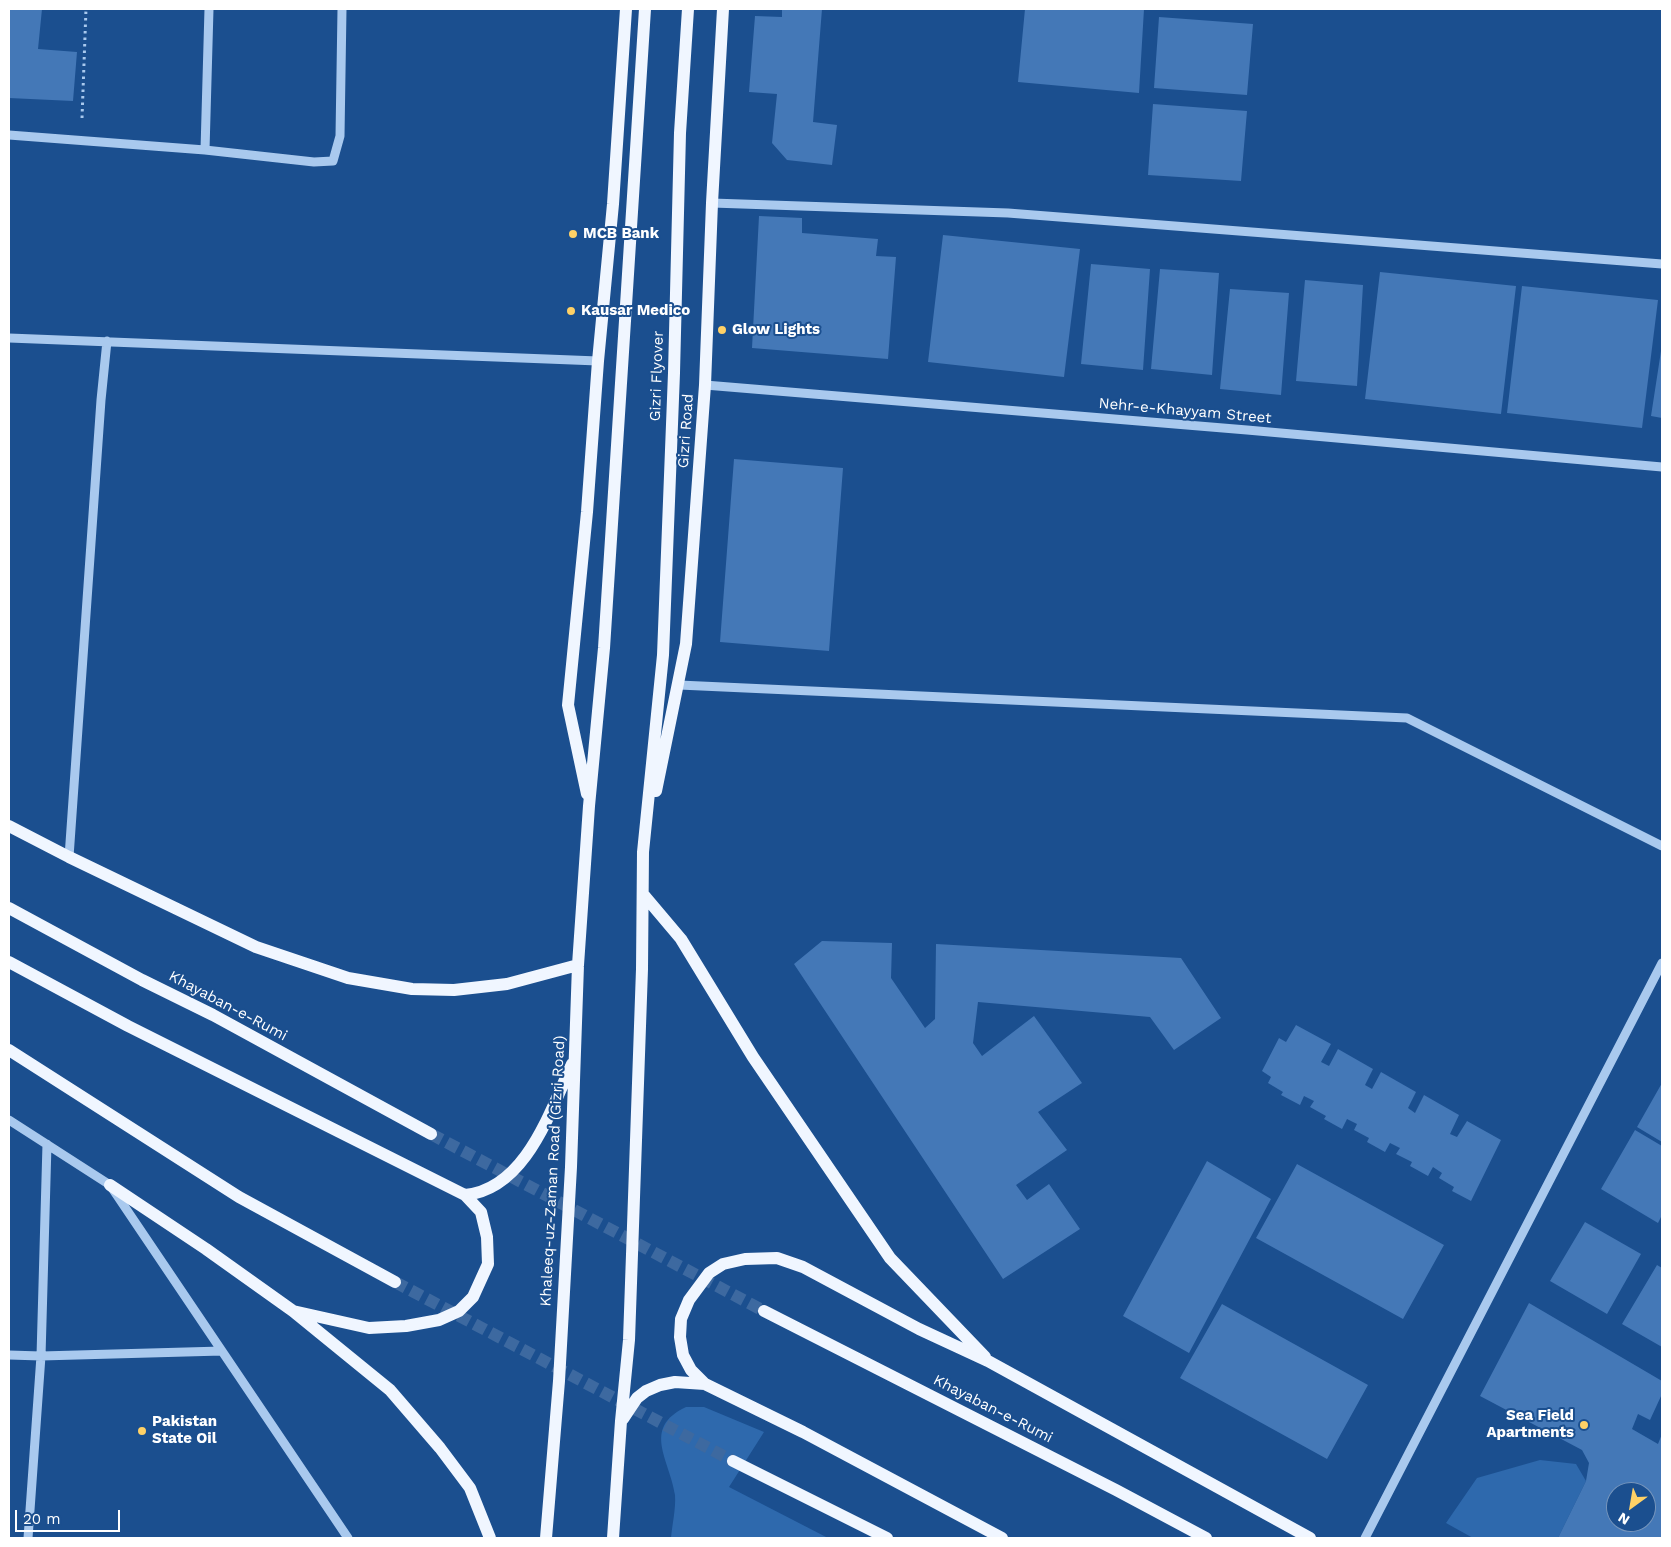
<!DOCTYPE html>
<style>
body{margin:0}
#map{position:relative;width:1671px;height:1547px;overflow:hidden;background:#1b4f8f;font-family:"Work Sans",sans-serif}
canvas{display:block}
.frame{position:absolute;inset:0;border:10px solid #fff;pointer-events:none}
.north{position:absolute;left:1606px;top:1482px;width:50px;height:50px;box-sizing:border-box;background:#1b4f8f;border:1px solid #7695bc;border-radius:50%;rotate:212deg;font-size:14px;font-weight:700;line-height:20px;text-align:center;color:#fff}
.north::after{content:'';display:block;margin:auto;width:18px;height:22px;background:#ffd166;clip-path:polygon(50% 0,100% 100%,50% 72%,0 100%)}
.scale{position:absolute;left:15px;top:1510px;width:105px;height:22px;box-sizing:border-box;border:2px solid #fff;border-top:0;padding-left:6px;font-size:15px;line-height:18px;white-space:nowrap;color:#fff;-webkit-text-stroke:4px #1b4f8f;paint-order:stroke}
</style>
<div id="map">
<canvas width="1671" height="1547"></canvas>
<div class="frame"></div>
<div class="north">N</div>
<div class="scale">20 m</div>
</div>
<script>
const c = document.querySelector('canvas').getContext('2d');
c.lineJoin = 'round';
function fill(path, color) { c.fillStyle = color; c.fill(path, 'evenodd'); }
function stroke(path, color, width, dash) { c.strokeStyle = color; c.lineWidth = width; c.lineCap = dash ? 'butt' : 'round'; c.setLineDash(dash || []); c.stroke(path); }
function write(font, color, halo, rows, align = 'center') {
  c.font = font + ' "Work Sans",sans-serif'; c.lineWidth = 4; c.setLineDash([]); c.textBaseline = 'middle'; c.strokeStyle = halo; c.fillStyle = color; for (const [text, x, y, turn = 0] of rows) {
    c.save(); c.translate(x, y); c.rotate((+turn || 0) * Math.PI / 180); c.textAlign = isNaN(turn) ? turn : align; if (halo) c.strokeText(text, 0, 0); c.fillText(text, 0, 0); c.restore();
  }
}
const green = new Path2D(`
 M 686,1407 L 704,1407 L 764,1432 L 729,1487 L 828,1538 L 671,1538 C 672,1525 676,1509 675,1495 C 670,1460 641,1428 686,1407 Z
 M 1540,1460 L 1576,1464 L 1586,1481 L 1558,1538 L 1473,1538 L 1446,1523 L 1477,1478 Z`);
const building = new Path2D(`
 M 9,9 L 42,9 L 38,49 L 77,52 L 73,101 L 9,98 Z
 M 782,9 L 822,9 L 813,122 L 837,125 L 832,165 L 787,160 L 772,143 L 777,94 L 749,92 L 755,16 L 782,17 Z
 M 1025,9 L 1144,9 L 1139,93 L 1018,82 Z
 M 1159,17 L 1253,24 L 1247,95 L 1154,88 Z
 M 1153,104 L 1247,111 L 1241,181 L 1148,175 Z
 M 759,216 L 802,218 L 802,233 L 878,239 L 876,256 L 896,257 L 888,359 L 752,348 Z
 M 943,235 L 1080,249 L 1064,377 L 928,362 Z
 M 1091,264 L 1150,269 L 1143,370 L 1081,364 Z
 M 1160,269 L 1219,273 L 1212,375 L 1151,369 Z
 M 1380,272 L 1516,286 L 1501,414 L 1365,399 Z
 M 1305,280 L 1363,285 L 1357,386 L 1296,381 Z
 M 1522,286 L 1658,300 L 1642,428 L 1507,413 Z
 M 1230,289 L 1289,293 L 1281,395 L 1220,389 Z
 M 1661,351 L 1662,351 L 1662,418 L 1651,416 Z
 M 734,459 L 843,468 L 829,651 L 720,642 Z
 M 822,941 L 892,943 L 891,978 L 925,1028 L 935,1019 L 936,944 L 1181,958 L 1221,1018 L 1174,1050 L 1150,1017 L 978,1002 L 973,1043 L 982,1056 L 1034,1016 L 1082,1083 L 1038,1112 L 1067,1150 L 1016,1185 L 1027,1200 L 1049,1184 L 1080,1229 L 1003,1279 L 794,964 Z
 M 1296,1025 L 1331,1044 L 1321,1062 L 1329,1066 L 1338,1049 L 1373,1069 L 1365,1085 L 1372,1089 L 1381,1072 L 1416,1092 L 1408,1108 L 1415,1113 L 1424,1095 L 1459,1115 L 1450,1134 L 1457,1137 L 1467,1121 L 1501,1140 L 1471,1201 L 1452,1191 L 1454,1187 L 1439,1178 L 1442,1173 L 1433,1167 L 1428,1176 L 1410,1166 L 1412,1162 L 1396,1154 L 1400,1148 L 1390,1143 L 1385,1152 L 1367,1142 L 1369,1138 L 1354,1130 L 1357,1124 L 1347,1119 L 1342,1129 L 1324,1119 L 1326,1116 L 1310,1107 L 1314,1101 L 1304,1096 L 1300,1105 L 1281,1095 L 1283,1092 L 1268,1083 L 1271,1077 L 1262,1071 L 1279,1038 L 1286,1042 Z
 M 1662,1083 L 1662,1142 L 1637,1127 Z
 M 1635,1130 L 1662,1146 L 1662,1215 L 1658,1223 L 1601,1189 Z
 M 1207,1161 L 1271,1199 L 1189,1353 L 1123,1316 Z
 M 1297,1164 L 1444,1245 L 1403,1319 L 1256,1238 Z
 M 1585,1222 L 1641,1254 L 1607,1314 L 1550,1281 Z
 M 1657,1265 L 1662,1268 L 1662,1347 L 1622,1324 Z
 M 1529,1303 L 1662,1381 L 1662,1394 L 1650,1420 L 1638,1414 L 1632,1429 L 1658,1444 L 1662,1434 L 1662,1538 L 1558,1538 L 1586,1481 L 1589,1463 L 1582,1450 L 1480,1396 ZM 1616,1492 L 1646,1492 L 1646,1522 L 1616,1522 Z
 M 1222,1304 L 1368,1385 L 1327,1459 L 1180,1378 Z`);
const majorTunnel = new Path2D(`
 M 431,1134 L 764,1311
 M 395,1282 L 733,1461`);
const path = new Path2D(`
 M 82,118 L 86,9`);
const minor = new Path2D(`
 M 9,135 L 205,150 L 314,162 L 333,161 L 340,136 L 342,9
 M 205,150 L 209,9
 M 712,203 L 1008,213 L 1662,264
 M 9,338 L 598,361
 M 705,385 L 1247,430 L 1662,467
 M 679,685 L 1407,718 L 1662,846
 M 69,857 L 101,400 L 107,341
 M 9,1120 L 110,1185 L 348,1538
 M 9,1355 L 41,1356 L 222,1351
 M 28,1538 L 41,1356 L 47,1144
 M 1365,1538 L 1662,963`);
const major = new Path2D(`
 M 656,791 L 686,644 L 705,385 L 712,203 L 723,9
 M 587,794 L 568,705 L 587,512 L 598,361 L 613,204 L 626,9
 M 9,826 L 69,857 L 256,947 L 348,978 L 412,989 L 454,990 L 507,984 L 578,965
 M 643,894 L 681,939 L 753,1057 L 890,1258 L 985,1357
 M 9,908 L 142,980 L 213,1015 L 431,1134
 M 9,962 L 128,1026 L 465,1195 L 481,1212 L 487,1237 L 488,1264 L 473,1297 L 459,1311 L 439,1320 L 406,1326 L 369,1328 L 293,1311
 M 9,1050 L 239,1197 L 395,1282
 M 110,1185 L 206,1249 L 293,1311 L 390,1390 L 440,1448 L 470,1488 L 490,1538
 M 465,1195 C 526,1189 550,1111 572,1064
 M 764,1311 L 1116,1490 L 1206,1538
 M 705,1384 L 691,1370 L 683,1355 L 680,1337 L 681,1319 L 689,1300 L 709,1273 L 723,1264 L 745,1259 L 777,1258 L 803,1267 L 919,1329 L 988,1361 L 1310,1538
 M 623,1419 L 637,1398 L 646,1391 L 660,1385 L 675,1382 L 705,1384 L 803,1432 L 1002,1538
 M 733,1461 L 887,1538
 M 546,1538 L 559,1381 L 571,1167 L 578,965 L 589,806 L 604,648 L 645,9
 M 613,1538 L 621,1421 L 629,1340 L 642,969 L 643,852 L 663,655 L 674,373 L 680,133 L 688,9`);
const markers = [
 [573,234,5,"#ffd166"],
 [571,311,5,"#ffd166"],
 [722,330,5,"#ffd166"],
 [1584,1425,5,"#ffd166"],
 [142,1431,5,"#ffd166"]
];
const poiNames = [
 ["MCB Bank",583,234],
 ["Kausar Medico",581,311],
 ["Glow Lights",732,330],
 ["Sea Field",1574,1416,"right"],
 ["Apartments",1574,1433,"right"],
 ["Pakistan",152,1422],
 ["State Oil",152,1439]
];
const streetNames = [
 ["Gizri Flyover",657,376,-88],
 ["Nehr-e-Khayyam Street",1185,411,5],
 ["Gizri Road",686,431,-86],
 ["Khayaban-e-Rumi",228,1006,28],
 ["Khaleeq-uz-Zaman Road (Gizri Road)",553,1171,-87],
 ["Khayaban-e-Rumi",993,1409,27]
];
fill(green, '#2e69ad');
fill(building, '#4478b7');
stroke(majorTunnel, '#3d69a0', 12, [12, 6]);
stroke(path, '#a9c9ee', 3, [2.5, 4]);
stroke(minor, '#a9c9ee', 9);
stroke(major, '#f0f6ff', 12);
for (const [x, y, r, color] of markers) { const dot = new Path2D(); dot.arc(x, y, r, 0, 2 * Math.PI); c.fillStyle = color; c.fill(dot); stroke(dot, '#1b4f8f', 2); }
write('bold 15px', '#fff', '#1b4f8f', poiNames, 'left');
write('15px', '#fff', '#1b4f8f', streetNames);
</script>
